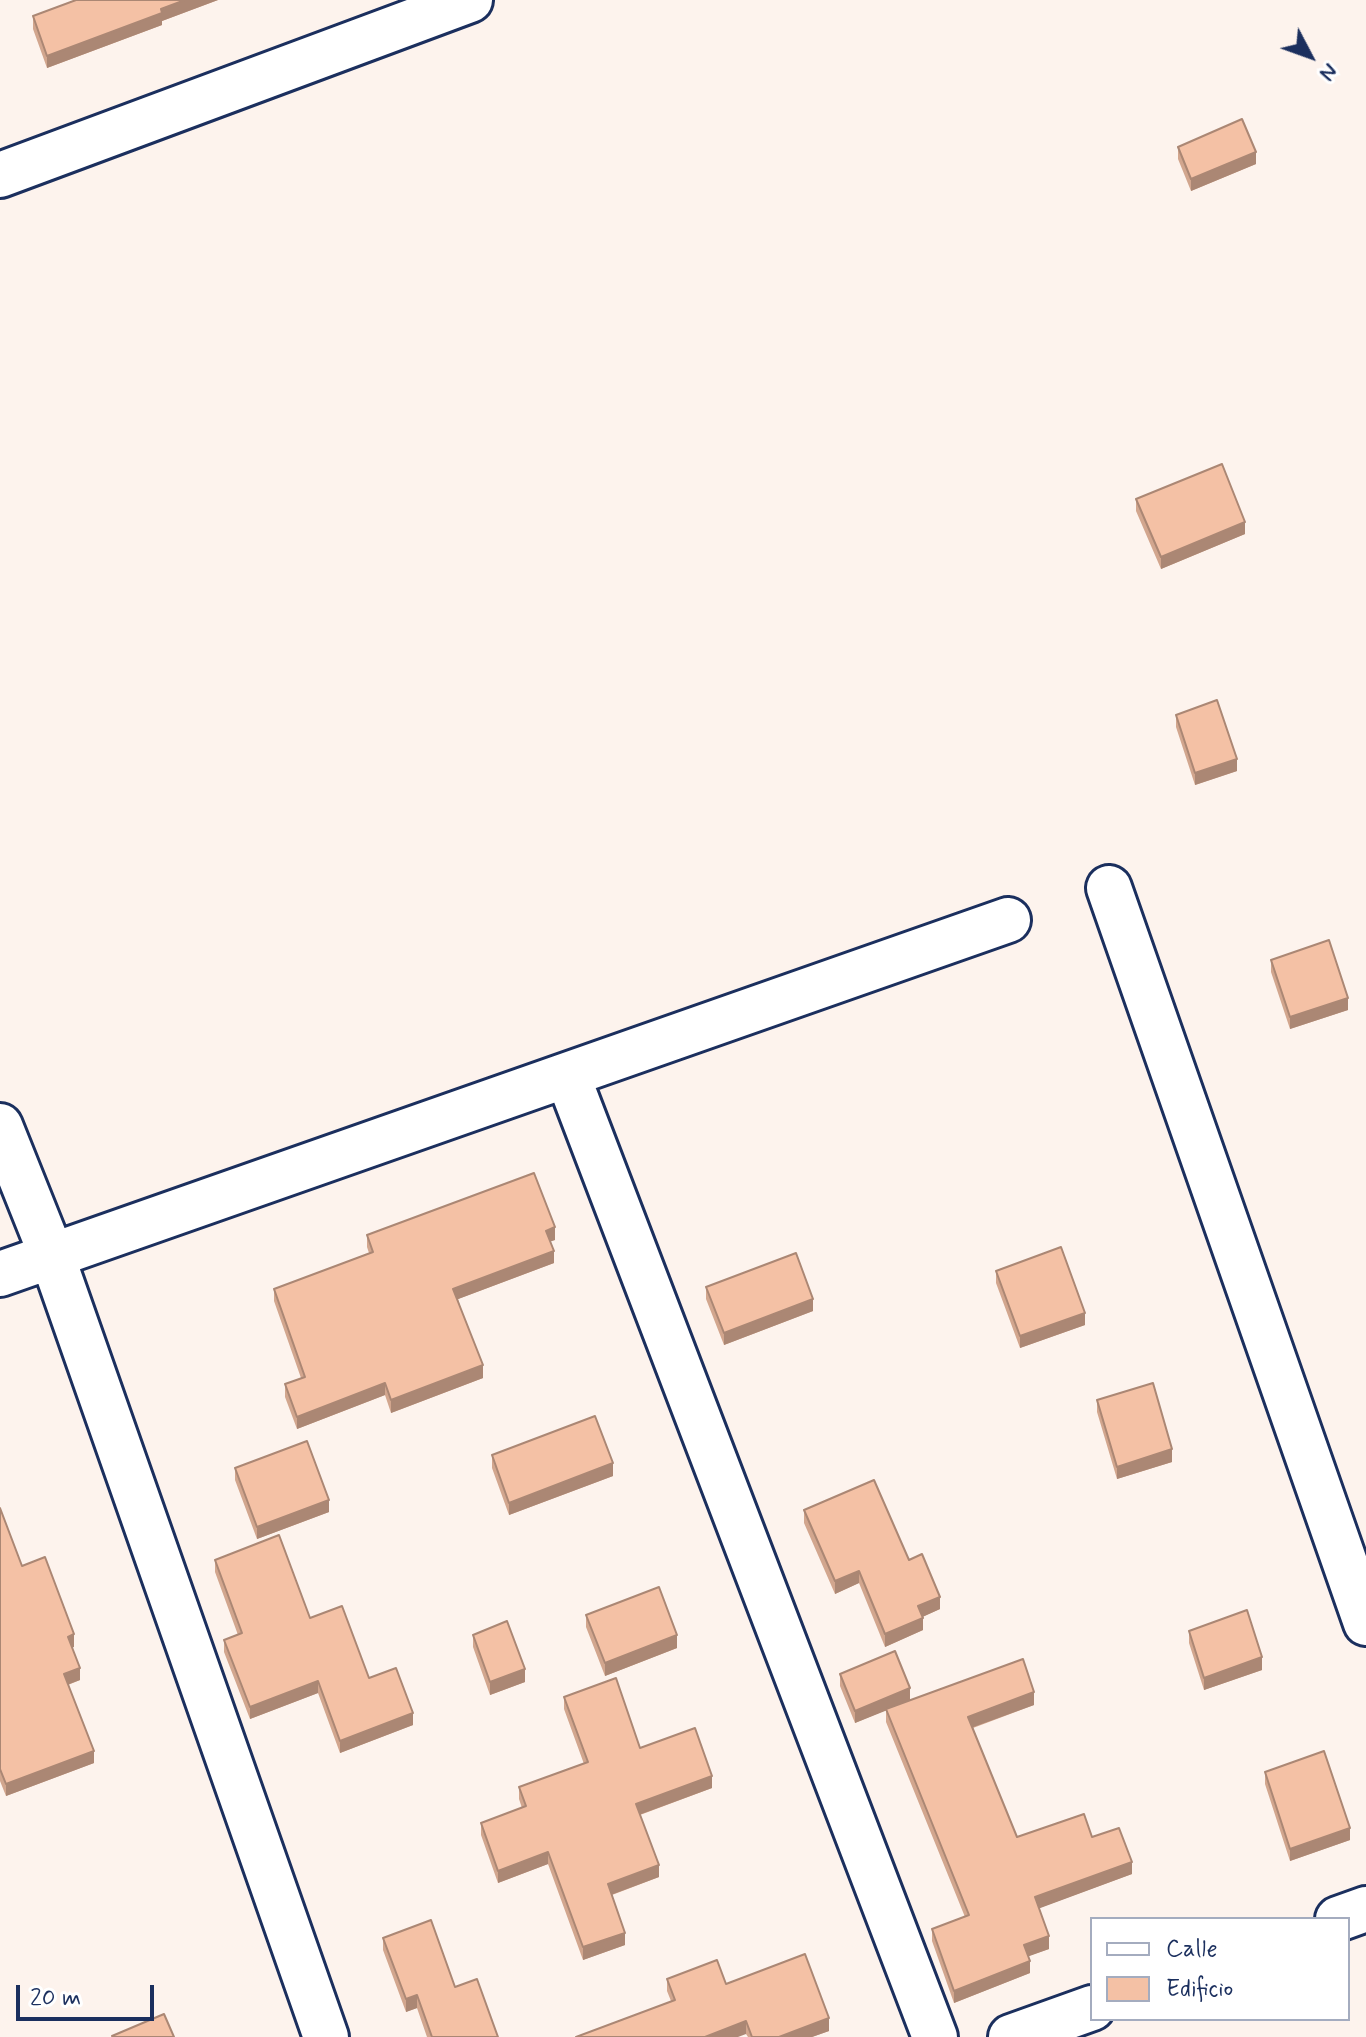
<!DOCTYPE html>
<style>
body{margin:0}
#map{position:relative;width:1366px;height:2037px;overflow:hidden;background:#fdf3ed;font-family:Mynerve,sans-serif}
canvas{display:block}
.legend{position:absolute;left:1090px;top:1917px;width:260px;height:104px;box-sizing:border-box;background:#fff;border:2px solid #a4acbf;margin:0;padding:10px 14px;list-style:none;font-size:24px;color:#1b2f5e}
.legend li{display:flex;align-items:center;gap:16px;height:40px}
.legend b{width:40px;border:2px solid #a4acbf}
.north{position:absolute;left:1270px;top:16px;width:80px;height:80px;-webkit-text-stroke:6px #fff;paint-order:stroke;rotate:131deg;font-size:22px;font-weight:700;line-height:32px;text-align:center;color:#1b2f5e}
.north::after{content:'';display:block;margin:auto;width:28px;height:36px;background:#1b2f5e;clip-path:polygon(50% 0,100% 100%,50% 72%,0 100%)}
.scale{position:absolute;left:16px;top:1985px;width:138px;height:36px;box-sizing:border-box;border:4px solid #1b2f5e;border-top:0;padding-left:10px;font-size:24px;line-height:28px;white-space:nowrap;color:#1b2f5e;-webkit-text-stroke:6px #fff;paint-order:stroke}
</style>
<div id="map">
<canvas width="1366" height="2037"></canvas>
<ul class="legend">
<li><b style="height:10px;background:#fff"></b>Calle</li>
<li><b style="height:22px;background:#f4c1a5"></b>Edificio</li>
</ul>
<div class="north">N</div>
<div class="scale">20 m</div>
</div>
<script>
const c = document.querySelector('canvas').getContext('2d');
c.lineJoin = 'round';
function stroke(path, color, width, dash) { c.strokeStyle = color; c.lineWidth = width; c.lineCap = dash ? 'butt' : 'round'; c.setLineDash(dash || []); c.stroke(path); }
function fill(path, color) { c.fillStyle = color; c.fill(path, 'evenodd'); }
const street = new Path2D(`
 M 0,175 L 470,0
 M 1109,888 L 1366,1623
 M 568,1077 L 935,2037
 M 0,1126 L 52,1256 L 326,2037
 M 0,1274 L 1008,920
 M 1338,1919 L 1366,1909
 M 1011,2037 L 1092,2008`);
const wall = new Path2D(`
 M 76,0 L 218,0 L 162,21 L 162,25 L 47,68 L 33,29 L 33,16 Z
 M 1178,147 L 1256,164 L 1191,191 L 1178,159 Z
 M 1136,499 L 1245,534 L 1161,569 L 1136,511 Z
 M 1176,715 L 1237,771 L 1195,785 L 1176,727 Z
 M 1271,960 L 1348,1010 L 1290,1029 L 1271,972 Z
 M 367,1235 L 555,1240 L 550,1241 L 554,1263 L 458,1299 L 483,1378 L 391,1413 L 385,1395 L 297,1429 L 285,1397 L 285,1384 L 301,1378 L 274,1301 L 274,1289 L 369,1253 L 367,1247 Z
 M 996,1271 L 1085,1325 L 1020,1348 L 996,1283 Z
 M 706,1287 L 813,1311 L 724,1345 L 706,1299 Z
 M 1097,1400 L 1172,1462 L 1117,1479 L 1097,1412 Z
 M 492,1455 L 613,1476 L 509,1515 L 492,1468 Z
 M 235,1468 L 329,1512 L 257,1539 L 235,1480 Z
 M 0,1508 L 22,1566 L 74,1647 L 72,1647 L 80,1680 L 68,1685 L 94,1763 L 6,1796 L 0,1781 Z
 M 804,1510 L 909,1560 L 940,1609 L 922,1617 L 923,1630 L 885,1647 L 859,1583 L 835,1594 L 804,1523 Z
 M 215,1560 L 310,1618 L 369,1678 L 413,1725 L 340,1753 L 318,1693 L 250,1719 L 224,1652 L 224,1640 L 238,1635 L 215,1572 Z
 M 586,1615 L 677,1648 L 605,1676 L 586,1627 Z
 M 1189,1631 L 1262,1670 L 1204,1690 L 1189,1643 Z
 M 473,1635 L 525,1682 L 490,1695 L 473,1647 Z
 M 840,1674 L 910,1700 L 1034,1705 L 973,1728 L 1017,1837 L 1092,1837 L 1132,1874 L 1039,1908 L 1049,1949 L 1028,1956 L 1030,1973 L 954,2003 L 932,1941 L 932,1929 L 965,1917 L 886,1722 L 886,1710 L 855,1723 L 840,1686 Z
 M 564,1697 L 640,1748 L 712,1788 L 640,1815 L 659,1877 L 612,1895 L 625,1945 L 583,1960 L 548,1864 L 498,1883 L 481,1835 L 481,1823 L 522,1808 L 519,1799 L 519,1787 L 584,1764 L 564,1709 Z
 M 1265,1772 L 1350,1840 L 1290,1861 L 1265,1784 Z
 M 383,1938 L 455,1987 L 498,2037 L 427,2037 L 417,2008 L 406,2012 L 383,1950 Z
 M 667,1979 L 726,1984 L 829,2031 L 812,2037 L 748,2037 L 746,2034 L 671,2001 L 667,1991 Z`);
const shadedWall = new Path2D(`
 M 185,0 L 218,0 L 162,21 L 162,25 L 47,68 L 47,56 Z
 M 1256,152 L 1256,164 L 1191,191 L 1191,179 Z
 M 1245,522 L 1245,534 L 1161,569 L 1161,557 Z
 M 1237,759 L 1237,771 L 1195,785 L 1195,773 Z
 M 1348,998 L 1348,1010 L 1290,1029 L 1290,1017 Z
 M 555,1227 L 555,1240 L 546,1243 L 546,1231 Z
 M 554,1251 L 554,1263 L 453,1301 L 453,1289 Z
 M 813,1299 L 813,1311 L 724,1345 L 724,1333 Z
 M 1085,1313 L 1085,1325 L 1020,1348 L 1020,1336 Z
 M 483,1365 L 483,1378 L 391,1413 L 391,1400 Z
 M 385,1383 L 385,1395 L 297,1429 L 297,1417 Z
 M 1172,1449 L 1172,1462 L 1117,1479 L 1117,1467 Z
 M 613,1463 L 613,1476 L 509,1515 L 509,1503 Z
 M 329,1500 L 329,1512 L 257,1539 L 257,1527 Z
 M 859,1571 L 859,1583 L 835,1594 L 835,1581 Z
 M 940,1597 L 940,1609 L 918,1619 L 918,1606 Z
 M 923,1618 L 923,1630 L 885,1647 L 885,1634 Z
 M 74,1634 L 74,1647 L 68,1649 L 68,1637 Z
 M 677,1635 L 677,1648 L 605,1676 L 605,1663 Z
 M 1262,1657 L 1262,1670 L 1204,1690 L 1204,1678 Z
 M 80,1668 L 80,1680 L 64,1686 L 64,1674 Z
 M 525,1669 L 525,1682 L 490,1695 L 490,1682 Z
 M 318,1681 L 318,1693 L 250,1719 L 250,1707 Z
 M 910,1688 L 910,1701 L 855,1723 L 855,1711 Z
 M 1034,1692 L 1034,1705 L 968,1729 L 968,1717 Z
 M 413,1713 L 413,1725 L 340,1753 L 340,1741 Z
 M 94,1751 L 94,1763 L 6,1796 L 6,1784 Z
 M 712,1776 L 712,1788 L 636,1816 L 636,1804 Z
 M 1350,1828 L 1350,1840 L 1290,1861 L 1290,1849 Z
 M 548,1852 L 548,1864 L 498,1883 L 498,1871 Z
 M 1132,1862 L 1132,1874 L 1035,1910 L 1035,1897 Z
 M 659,1865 L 659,1877 L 608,1896 L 608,1884 Z
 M 625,1933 L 625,1945 L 583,1960 L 583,1947 Z
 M 1049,1936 L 1049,1949 L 1024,1958 L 1024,1945 Z
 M 1030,1961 L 1030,1973 L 954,2003 L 954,1991 Z
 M 417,1995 L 417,2008 L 406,2012 L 406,1999 Z
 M 829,2018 L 829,2031 L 812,2037 L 779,2037 Z
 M 746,2021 L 746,2034 L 738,2037 L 705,2037 Z`);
const building = new Path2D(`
 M 76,0 L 185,0 L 161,9 L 162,13 L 47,56 L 33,16 Z
 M 1242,119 L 1256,152 L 1191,179 L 1178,147 Z
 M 1222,464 L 1245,522 L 1161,557 L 1136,499 Z
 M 1217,700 L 1237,759 L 1195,773 L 1176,715 Z
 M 1329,940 L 1348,998 L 1290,1017 L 1271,960 Z
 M 534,1173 L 555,1227 L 546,1231 L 554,1251 L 453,1289 L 483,1365 L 391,1400 L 385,1383 L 297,1417 L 285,1384 L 305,1377 L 274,1289 L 373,1252 L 367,1235 Z
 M 1061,1247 L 1085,1313 L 1020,1336 L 996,1271 Z
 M 796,1253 L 813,1299 L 724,1333 L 706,1287 Z
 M 1153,1383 L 1172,1449 L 1117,1467 L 1097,1400 Z
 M 595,1416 L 613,1463 L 509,1503 L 492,1455 Z
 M 307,1441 L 329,1500 L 257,1527 L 235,1468 Z
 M 874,1480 L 909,1560 L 922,1554 L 940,1597 L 918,1606 L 923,1618 L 885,1634 L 859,1571 L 835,1581 L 804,1510 Z
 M 0,1508 L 22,1566 L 45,1557 L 74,1634 L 68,1637 L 80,1668 L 64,1674 L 94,1751 L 6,1784 L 0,1769 Z
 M 279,1535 L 310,1618 L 342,1606 L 369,1678 L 396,1668 L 413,1713 L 340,1741 L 318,1681 L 250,1707 L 224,1640 L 242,1633 L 215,1560 Z
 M 659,1587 L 677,1635 L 605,1663 L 586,1615 Z
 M 1247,1610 L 1262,1657 L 1204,1678 L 1189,1631 Z
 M 507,1621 L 525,1669 L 490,1682 L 473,1635 Z
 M 895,1651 L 910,1688 L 855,1711 L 840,1674 Z
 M 1023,1659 L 1034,1692 L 968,1717 L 1017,1837 L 1084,1814 L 1092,1837 L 1119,1828 L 1132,1862 L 1035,1897 L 1049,1936 L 1024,1945 L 1030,1961 L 954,1991 L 932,1929 L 969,1915 L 886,1709 Z
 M 616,1678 L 640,1748 L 695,1728 L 712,1776 L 636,1804 L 659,1865 L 608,1884 L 625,1933 L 583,1947 L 548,1852 L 498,1871 L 481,1823 L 526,1806 L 519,1787 L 588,1762 L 564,1697 Z
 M 1324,1751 L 1350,1828 L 1290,1849 L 1265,1772 Z
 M 431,1920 L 455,1987 L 477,1979 L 498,2037 L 432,2037 L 417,1995 L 406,1999 L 383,1938 Z
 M 805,1954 L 829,2018 L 779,2037 L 752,2037 L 746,2021 L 705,2037 L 576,2037 L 675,2000 L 667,1979 L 717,1960 L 726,1984 Z
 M 164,2014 L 174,2037 L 113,2037 L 112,2036 Z`);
stroke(street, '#1b2f5e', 50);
stroke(street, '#fff', 44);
fill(wall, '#d2a68e');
fill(shadedWall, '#ab8774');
fill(building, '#f4c1a5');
stroke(building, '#ab8774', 2);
</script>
